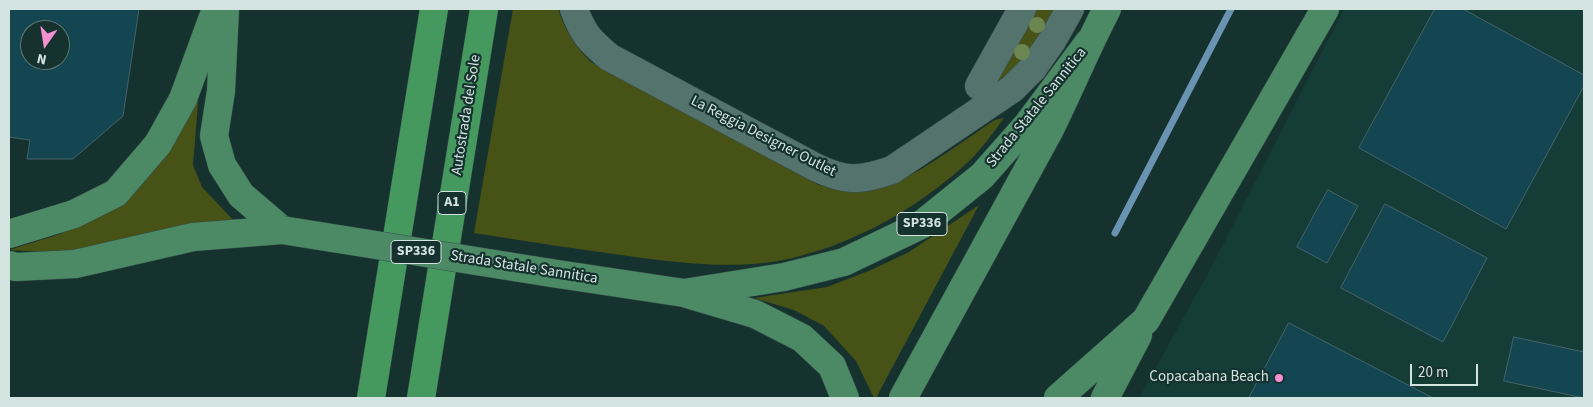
<!DOCTYPE html>
<style>
body{margin:0}
#map{position:relative;width:1593px;height:407px;overflow:hidden;background:#15322e;font-family:"Source Sans 3",sans-serif}
canvas{display:block}
.frame{position:absolute;inset:0;border:10px solid #d3e3e0;pointer-events:none}
.north{position:absolute;left:20px;top:20px;width:50px;height:50px;box-sizing:border-box;background:#15322e;border:1px solid #617975;border-radius:50%;rotate:193deg;font-size:14px;font-weight:700;line-height:20px;text-align:center;color:#d3e3e0}
.north::after{content:'';display:block;margin:auto;width:18px;height:22px;background:#f590d1;clip-path:polygon(50% 0,100% 100%,50% 72%,0 100%)}
.scale{position:absolute;left:1410px;top:364px;width:68px;height:22px;box-sizing:border-box;border:2px solid #d3e3e0;border-top:0;padding-left:6px;font-size:15px;line-height:18px;white-space:nowrap;color:#d3e3e0;-webkit-text-stroke:4px #15322e;paint-order:stroke}
</style>
<div id="map">
<canvas width="1593" height="407"></canvas>
<div class="frame"></div>
<div class="north">N</div>
<div class="scale">20 m</div>
</div>
<script>
const c = document.querySelector('canvas').getContext('2d');
c.lineJoin = 'round';
function fill(path, color) { c.fillStyle = color; c.fill(path, 'evenodd'); }
function stroke(path, color, width, dash) { c.strokeStyle = color; c.lineWidth = width; c.lineCap = dash ? 'butt' : 'round'; c.setLineDash(dash || []); c.stroke(path); }
function write(font, color, halo, rows, align = 'center') {
  c.font = font + ' "Source Sans 3",sans-serif'; c.lineWidth = 4.5; c.setLineDash([]); c.textBaseline = 'middle'; c.strokeStyle = halo; c.fillStyle = color; for (const [text, x, y, turn = 0] of rows) {
    c.save(); c.translate(x, y); c.rotate((+turn || 0) * Math.PI / 180); c.textAlign = isNaN(turn) ? turn : align; if (halo) c.strokeText(text, 0, 0); c.fillText(text, 0, 0); c.restore();
  }
}
const built = new Path2D(`
 M 1344,9 L 1584,9 L 1584,398 L 1139,398 L 1211,268 Z`);
const green = new Path2D(`
 M 513,9 L 558,9 C 566,32 574,45 591,62 L 819,185 C 833,189 846,193 861,192 C 903,189 959,143 995,120 L 1004,118 C 993,133 982,149 968,162 C 915,212 837,254 764,263 C 719,268 672,262 628,256 C 576,249 525,241 474,233 Z
 M 1035,9 L 1063,9 L 1045,43 L 988,94 Z
 M 201,66 L 193,165 L 202,187 L 236,223 L 97,248 L 45,252 L 9,250 L 60,234 L 100,215 Z
 M 979,205 L 876,398 L 874,398 L 856,361 L 824,326 L 794,310 L 754,298 L 827,287 L 871,270 L 909,252 Z`);
const stream = new Path2D(`
 M 1115,233 L 1231,9`);
const building = new Path2D(`
 M 9,9 L 139,9 L 123,116 L 73,159 L 27,159 L 30,140 L 9,137 ZM 30,30 L 60,30 L 60,60 L 30,60 Z
 M 1435,9 L 1463,9 L 1584,75 L 1584,86 L 1506,229 L 1359,148 Z
 M 1328,190 L 1358,206 L 1327,263 L 1297,247 Z
 M 1385,204 L 1487,258 L 1443,342 L 1341,288 Z
 M 1289,323 L 1433,398 L 1249,398 Z
 M 1514,337 L 1584,352 L 1584,398 L 1504,381 Z`);
const minor = new Path2D(`
 M 574,9 C 583,34 589,40 609,57 L 815,167 C 846,182 860,181 892,170 L 1012,89 L 1033,68 L 1052,41 L 1070,9
 M 979,86 L 1022,9`);
const major = new Path2D(`
 M 225,10 L 221,91 L 214,136 L 222,165 L 241,195 L 282,230
 M 9,234 L 74,214 L 116,193 L 158,144 L 183,99 L 216,9
 M 9,265 L 16,267 L 75,264 L 193,237 L 282,230
 M 551,273 L 684,293 L 755,314 L 802,338 L 832,366 L 845,398
 M 684,293 L 784,277 L 844,262 L 921,225 L 982,176 L 1028,124 L 1089,42
 M 903,398 L 1049,131 C 1069,91 1086,49 1107,9
 M 1058,398 L 1146,320 L 1325,9
 M 1105,398 L 1138,335`);
const highway = new Path2D(`
 M 371,398 L 434,9
 M 421,398 L 484,9`);
const majorBridge = new Path2D(`
 M 282,230 L 551,273`);
const trees = [
 [1037,25],
 [1022,52]
];
const markers = [
 [1279,378,5,"#f590d1"]
];
const shields = [
 [452,203,28],
 [922,224,50],
 [416,252,50]
];
const shieldNames = [
 ["A1",452,203],
 ["SP336",922,224],
 ["SP336",416,252]
];
const streetNames = [
 ["Strada Statale Sannitica",1037,108,-51],
 ["Autostrada del Sole",467,115,-81],
 ["La Reggia Designer Outlet",763,137,27],
 ["Strada Statale Sannitica",524,268,9]
];
const poiNames = [
 ["Copacabana Beach",1269,378]
];
fill(built, '#153d38');
fill(green, '#475217');
stroke(stream, '#6a93b2', 7);
fill(building, '#144651');
stroke(building, '#456269', 1);
stroke(minor, '#374e4b', 29);
stroke(major, '#374e4b', 29);
stroke(highway, '#374e4b', 29);
stroke(minor, '#54736d', 28);
stroke(major, '#4b8a65', 28);
stroke(highway, '#45995f', 28);
stroke(majorBridge, '#374e4b', 29, []);
stroke(majorBridge, '#4b8a65', 28);
c.fillStyle = '#6c8651';
for (const [x, y] of trees) { c.beginPath(); c.arc(x, y, 8, 0, 2 * Math.PI); c.fill(); }
for (const [x, y, r, color] of markers) { const dot = new Path2D(); dot.arc(x, y, r, 0, 2 * Math.PI); c.fillStyle = color; c.fill(dot); stroke(dot, '#15322e', 2); }
for (const [x, y, w] of shields) { const box = new Path2D(); box.roundRect(x - w / 2, y - 11.5, w, 23, 4); c.fillStyle = '#15322e'; c.fill(box); stroke(box, '#d3e3e0', 1); }
write('bold 14px', '#d3e3e0', null, shieldNames);
write('15px', '#d3e3e0', '#15322e', streetNames);
write('15px', '#d3e3e0', '#15322e', poiNames, 'right');
</script>
